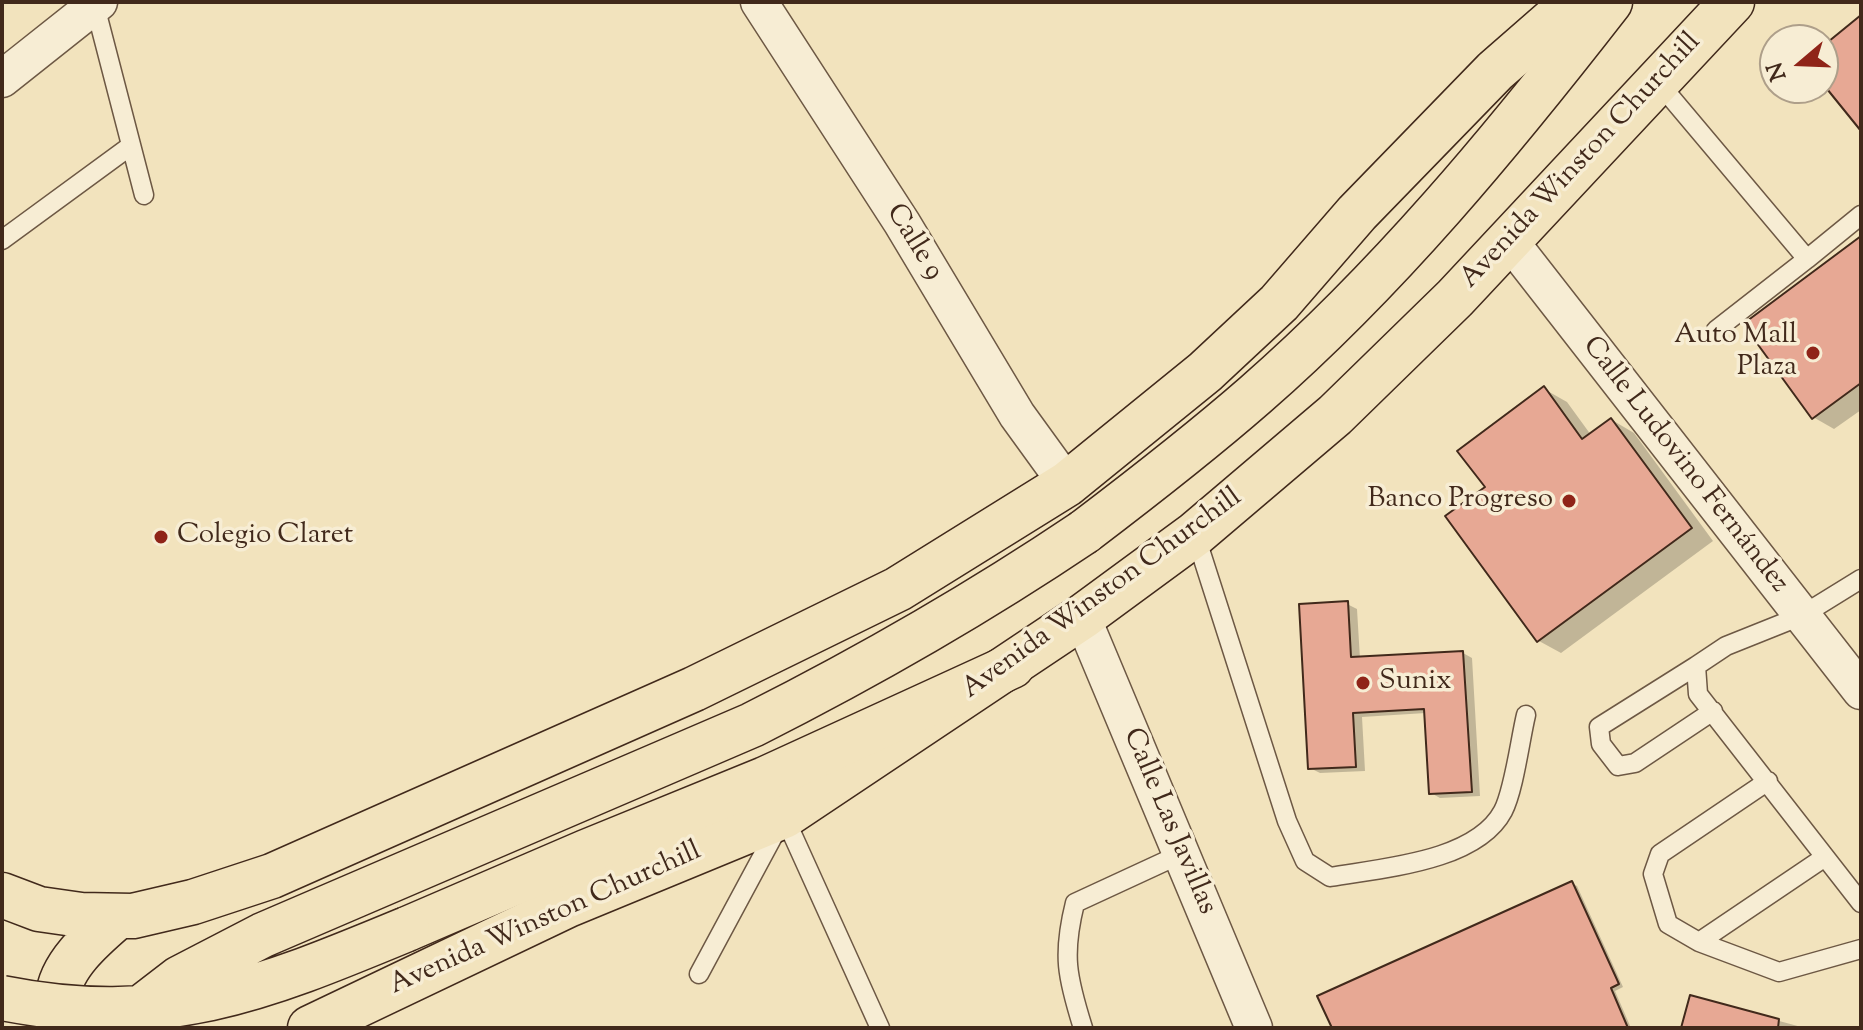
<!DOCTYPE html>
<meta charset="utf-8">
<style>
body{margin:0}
#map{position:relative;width:1863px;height:1030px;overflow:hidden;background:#f2e3bd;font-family:"Sorts Mill Goudy",serif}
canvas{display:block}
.frame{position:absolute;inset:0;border:4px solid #41291b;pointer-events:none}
.north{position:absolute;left:1759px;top:24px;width:80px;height:80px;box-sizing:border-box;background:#f7edd4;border:2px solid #ae9f8a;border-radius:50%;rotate:251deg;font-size:22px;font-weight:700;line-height:32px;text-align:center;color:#41291b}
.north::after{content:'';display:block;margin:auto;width:28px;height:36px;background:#8f2418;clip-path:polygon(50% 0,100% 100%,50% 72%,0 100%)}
</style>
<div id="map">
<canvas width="1863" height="1030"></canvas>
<div class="frame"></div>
<div class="north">N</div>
</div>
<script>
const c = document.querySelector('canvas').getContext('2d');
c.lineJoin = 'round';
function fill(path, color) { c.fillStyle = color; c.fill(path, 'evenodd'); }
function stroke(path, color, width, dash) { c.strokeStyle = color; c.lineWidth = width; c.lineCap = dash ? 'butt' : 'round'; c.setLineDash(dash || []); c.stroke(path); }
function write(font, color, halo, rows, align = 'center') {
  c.font = font + ' "Sorts Mill Goudy",serif'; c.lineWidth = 7; c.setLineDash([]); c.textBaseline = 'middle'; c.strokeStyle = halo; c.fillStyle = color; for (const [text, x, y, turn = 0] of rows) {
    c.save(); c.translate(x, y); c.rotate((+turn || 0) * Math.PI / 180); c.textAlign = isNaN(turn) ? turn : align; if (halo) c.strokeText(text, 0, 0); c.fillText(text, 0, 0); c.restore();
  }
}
const shadow = new Path2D(`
 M 1861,239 L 1861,410 L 1834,429 L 1813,417 Z
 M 1544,389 L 1567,402 L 1591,435 L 1612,420 L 1634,433 L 1713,541 L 1561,653 L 1539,641 L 1487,487 Z
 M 1347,604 L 1357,609 L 1360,659 L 1463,653 L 1472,658 L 1480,796 L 1440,798 L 1431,793 L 1426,713 L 1362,717 L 1365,771 L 1320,773 L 1310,768 Z
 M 1571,883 L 1577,886 L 1623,987 L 1615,991 L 1631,1028 L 1334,1028 Z
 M 1691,997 L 1805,1028 L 1683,1028 Z`);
const building = new Path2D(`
 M 1861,15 L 1861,131 L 1823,84 L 1823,46 Z
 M 1861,236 L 1861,383 L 1812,419 L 1743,324 Z
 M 1544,386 L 1582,439 L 1611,418 L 1692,528 L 1537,642 L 1445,516 L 1485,487 L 1457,451 Z
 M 1348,601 L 1351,657 L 1463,651 L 1472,792 L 1429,794 L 1424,709 L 1353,713 L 1356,767 L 1308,769 L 1299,604 Z
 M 1572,881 L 1619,984 L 1611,988 L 1628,1028 L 1332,1028 L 1317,996 Z
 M 1690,995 L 1779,1019 L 1778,1028 L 1681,1028 Z`);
const service = new Path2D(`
 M 95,6 L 144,195
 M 1658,82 L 1807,259 L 1861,215
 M 2,240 L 129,147
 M 1716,330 L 1807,259
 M 1195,534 L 1287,821 L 1305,861 L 1330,877 C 1381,868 1476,862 1503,811 C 1514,790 1520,740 1526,715
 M 1861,579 L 1801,616 L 1726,646 L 1696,666 L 1698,694 L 1861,903
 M 1696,666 L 1599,727 L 1601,744 L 1618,766 L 1635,763 L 1713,711
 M 1768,781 L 1660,854 L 1653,874 L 1668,924 L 1699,942 L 1779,972 L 1861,949
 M 1699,942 L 1825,857
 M 699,974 L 784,816 L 880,1028
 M 1083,1028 C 1067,977 1062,955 1075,903 L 1181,854`);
const minor = new Path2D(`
 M 759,2 L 902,223 L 1017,415 L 1067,484
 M 2,79 L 99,2
 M 1509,240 L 1861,691
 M 1082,617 L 1254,1028`);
const primary = new Path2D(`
 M 2,895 L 39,909 L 81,915 L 133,916 L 193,902 L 272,876 L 694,689 L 898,589 L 1067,484 L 1205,372 L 1279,303 L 1357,213 L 1495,71 L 1574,2
 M 63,1028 C 62,1019 57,1006 58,997 C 60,965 95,936 117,917
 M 310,1028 L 568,905 L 784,816 L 1082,617 L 1195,534 L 1335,415 L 1455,298 L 1732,2`);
const trunk = new Path2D(`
 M 1084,532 C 1142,488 1200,443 1255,395 C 1388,279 1502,141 1610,2
 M 407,929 L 586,852 L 765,779 L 1012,666`);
const trunkBridge = new Path2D(`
 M 2,998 C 164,1030 262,989 407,929
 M 115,1028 L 180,978 L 263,935 L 752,725 C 867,667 977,604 1084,532`);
const markers = [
 [1813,353,8,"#8f2418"],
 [1569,501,8,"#8f2418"],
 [161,537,8,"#8f2418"],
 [1363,683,8,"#8f2418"]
];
const streetNames = [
 ["Avenida Winston Churchill",1582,162,-47],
 ["Calle 9",913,243,58],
 ["Calle Ludovino Fernández",1684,466,52],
 ["Avenida Winston Churchill",1103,595,-36],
 ["Calle Las Javillas",1168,822,67],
 ["Avenida Winston Churchill",546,920,-24]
];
const poiNames = [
 ["Auto Mall",1797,337],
 ["Plaza",1797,369],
 ["Banco Progreso",1553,501],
 ["Colegio Claret",177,537,"left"],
 ["Sunix",1379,683,"left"]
];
fill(shadow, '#0003');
fill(building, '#e7a894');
stroke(building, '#41291b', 2);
stroke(service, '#6d5844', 21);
stroke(minor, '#6d5844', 39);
stroke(primary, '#41291b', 47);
stroke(trunk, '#41291b', 47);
stroke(service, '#f7edd4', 18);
stroke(minor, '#f7edd4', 36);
stroke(primary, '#f2e3bd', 44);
stroke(trunk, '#f2e3bd', 44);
stroke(trunkBridge, '#41291b', 47, []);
stroke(trunkBridge, '#f2e3bd', 44);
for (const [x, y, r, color] of markers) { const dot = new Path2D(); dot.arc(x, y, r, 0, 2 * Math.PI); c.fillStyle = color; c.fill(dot); stroke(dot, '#f7edd4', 3); }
write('28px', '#41291b', '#f7edd4', streetNames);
write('28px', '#41291b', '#f7edd4', poiNames, 'right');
</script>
